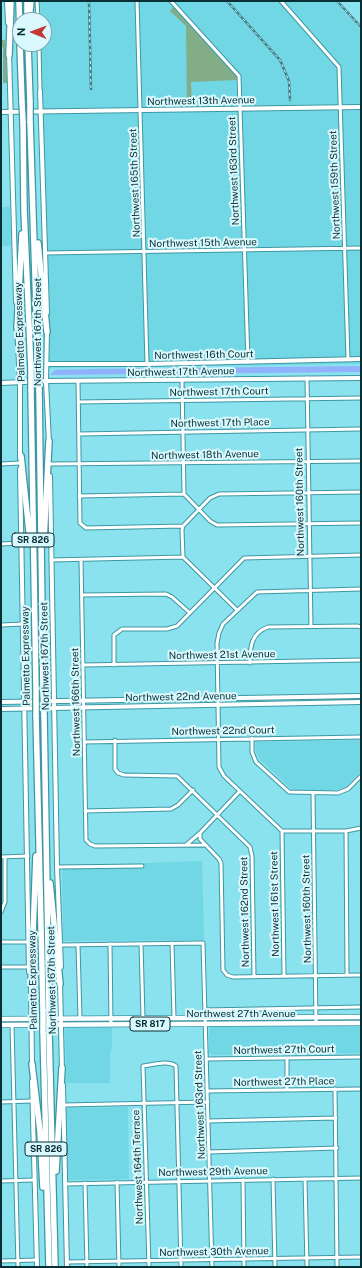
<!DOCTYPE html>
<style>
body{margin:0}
#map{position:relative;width:362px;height:1268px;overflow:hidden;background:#8ae2ee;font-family:"Public Sans",sans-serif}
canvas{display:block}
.frame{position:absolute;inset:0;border:2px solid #082f34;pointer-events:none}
.north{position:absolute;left:12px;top:12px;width:40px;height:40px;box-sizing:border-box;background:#d9f9fe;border:1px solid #85a8ad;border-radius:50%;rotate:271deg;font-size:11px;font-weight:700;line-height:16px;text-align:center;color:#082f34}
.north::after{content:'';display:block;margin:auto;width:14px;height:18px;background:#c63834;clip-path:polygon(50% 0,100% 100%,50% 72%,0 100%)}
</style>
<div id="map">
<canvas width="362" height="1268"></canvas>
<div class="frame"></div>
<div class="north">N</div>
</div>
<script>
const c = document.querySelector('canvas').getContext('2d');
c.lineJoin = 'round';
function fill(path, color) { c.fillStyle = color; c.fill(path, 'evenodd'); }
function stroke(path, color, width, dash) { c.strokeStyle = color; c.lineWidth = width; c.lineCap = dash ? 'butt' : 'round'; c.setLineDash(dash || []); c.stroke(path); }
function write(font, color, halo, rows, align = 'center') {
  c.font = font + ' "Public Sans",sans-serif'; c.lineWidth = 4; c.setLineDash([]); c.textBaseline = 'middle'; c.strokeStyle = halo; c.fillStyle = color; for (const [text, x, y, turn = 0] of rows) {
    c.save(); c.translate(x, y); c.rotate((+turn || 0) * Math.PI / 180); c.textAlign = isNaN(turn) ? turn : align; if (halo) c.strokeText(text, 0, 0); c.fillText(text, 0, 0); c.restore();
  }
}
const built = new Path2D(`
 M 40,1 L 335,1 L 361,30 L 361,364 L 43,368 L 41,44 L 44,44 L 44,20 L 41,20 Z
 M 1,207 L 10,207 L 11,246 L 1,246 Z
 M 361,740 L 361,771 L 345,788 L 339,790 L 292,790 L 260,760 L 256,752 L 255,744 L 257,742 Z
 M 202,861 L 204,940 L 63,941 L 62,866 Z
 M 358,1025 L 361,1028 L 361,1051 L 359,1053 L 213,1055 L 209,1053 L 209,1028 L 211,1026 Z
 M 112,1026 L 112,1047 L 110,1054 L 110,1083 L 66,1083 L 65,1029 L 67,1027 Z
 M 128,1107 L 129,1179 L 68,1180 L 66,1108 Z`);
const green = new Path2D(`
 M 173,7 L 237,77 L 237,80 L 191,82 L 192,105 L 187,105 L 186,26 L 170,11 Z
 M 1,40 L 5,40 L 7,83 L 3,83 L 3,47 L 1,47 Z`);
const water = new Path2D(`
 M 361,366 L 361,372 L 50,375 L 55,370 L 95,369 Z`);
const street = new Path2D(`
 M 37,1 L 38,20
 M 137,1 L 147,364
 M 171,1 L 239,76 L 248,362
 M 281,1 L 339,67 L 348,359
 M 39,44 L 40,91
 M 45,253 L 361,248
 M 307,378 L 311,627
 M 78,381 L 80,523 L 86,528 L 183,526
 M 182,381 L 184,494 L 210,521 L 217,525 L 361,523
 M 78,402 L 361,398
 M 79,434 L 361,429
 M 1,464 L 20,463
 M 50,464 L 361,461
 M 79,496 L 184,494
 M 1,544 L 22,543
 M 51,560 L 183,557
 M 81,560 L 86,840 L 90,844 L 95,846 L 205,845
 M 361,589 L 257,592 L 223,624 L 219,633 L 217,643 L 219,767 L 224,776 L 282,831 L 346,831 L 361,828
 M 82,595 L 166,594 L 172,597 L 190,613
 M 237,610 L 183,557 L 182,530 L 183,526 L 210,498 L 219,494 L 361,492
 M 1,625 L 23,624
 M 250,663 C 250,647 251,633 268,627 L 357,626 L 361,627
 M 83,665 L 361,660
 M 114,665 L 114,635 L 122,629 L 167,629 L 177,626 L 244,558 L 361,555
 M 252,738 L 252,752 L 256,762 L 289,792 L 338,793 L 348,789 L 361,776
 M 115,740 L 115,769 L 118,773 L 124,775 L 177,776 L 250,847 L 252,856 L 254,976
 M 85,742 L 361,737
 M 313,794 L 316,1023
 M 85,811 L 171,809 L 178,805 L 193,790
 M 282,831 L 284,976
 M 346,831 L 347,975
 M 200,833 L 200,839 L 219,859 L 221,863 L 223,970 L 227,975 L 233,977 L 361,975
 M 186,845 L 200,833 L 240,791
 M 1,857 L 28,856
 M 57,867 L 142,866
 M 1,912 L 5,902 L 5,857
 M 1,942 L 29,942
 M 172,943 L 174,1018
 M 110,944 L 111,1024
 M 141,944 L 143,1018
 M 60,945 L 203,943 L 212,1267
 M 78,945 L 80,1018
 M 1,967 L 29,967
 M 205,1010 L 361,1007
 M 12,1025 L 18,1267
 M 287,1058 L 287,1089
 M 207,1059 L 361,1057
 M 335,1089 L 337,1267
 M 207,1091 L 361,1089
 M 1,1102 L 32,1101
 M 64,1105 L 208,1102
 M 208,1121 L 336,1118
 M 209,1152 L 337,1148
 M 273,1179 L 275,1267
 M 305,1179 L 307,1267
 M 243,1180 L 244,1267
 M 1,1181 L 35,1180
 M 117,1182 L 119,1267
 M 85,1183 L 87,1267
 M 65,1184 L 361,1178
 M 1,1261 L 37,1260
 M 67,1262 L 361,1257
 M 149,1267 L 143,1066 C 153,1065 167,1060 176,1066 L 181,1267`);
const secondary = new Path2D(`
 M 7,1 L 8,23
 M 9,53 L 16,302
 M 40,91 L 47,313
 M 1,112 L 361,107
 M 17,325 L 20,382 L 20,458
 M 47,330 L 46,381 L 49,443
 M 47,364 L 147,364 L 361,359
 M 1,383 L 46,381 L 361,378
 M 20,469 L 29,972
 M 50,476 L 57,867 L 61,967
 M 1,702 L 361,696
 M 1,709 L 361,702
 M 60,982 L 62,1071
 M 31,983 L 32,1066
 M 32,1081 L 37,1267
 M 63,1085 L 67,1267`);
const primary = new Path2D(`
 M 1,1019 L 361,1017
 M 1,1025 L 361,1023`);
const highway = new Path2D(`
 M 19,1 L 20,40
 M 27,1 L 27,12
 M 29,20 L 31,1
 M 20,44 L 22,102
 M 28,44 L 30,102
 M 9,55 L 11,1
 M 23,121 L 24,210 L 31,370
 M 30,121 L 38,370
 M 38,243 L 47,332
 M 17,328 L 22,234
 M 31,390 L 36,690
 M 39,390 L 43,691
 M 21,456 L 30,541
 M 44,541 L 49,441
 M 36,715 L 43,1011
 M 44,715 L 49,1011
 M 50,883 L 60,984
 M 31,985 L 36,856
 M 43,1031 L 49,1267
 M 49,1032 L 55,1267
 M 32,1064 L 40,1131 L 43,1187
 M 56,1171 L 62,1068`);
const rail = new Path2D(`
 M 89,1 L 91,89
 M 227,1 L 280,60 L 289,81 L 290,100
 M 337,1 L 361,27`);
const highwayBridge = new Path2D(`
 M 22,102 L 23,121
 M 30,102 L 30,121
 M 31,370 L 31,390
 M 38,370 L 39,390
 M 36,690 L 36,715
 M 43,691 L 44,715
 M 43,1011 L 43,1031
 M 49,1011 L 49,1032`);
const shields = [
 [33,540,42],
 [150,1024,40],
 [46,1149,42]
];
const shieldNames = [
 ["SR 826",33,540],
 ["SR 817",150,1024],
 ["SR 826",46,1149]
];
const streetNames = [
 ["Northwest 13th Avenue",201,101,-1],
 ["Northwest 163rd Street",234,171,-92],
 ["Northwest 165th Street",135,183,-92],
 ["Northwest 159th Street",335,185,-92],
 ["Northwest 15th Avenue",203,243,-1],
 ["Palmetto Expressway",20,332,-92],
 ["Northwest 167th Street",38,332,-90],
 ["Northwest 16th Court",204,355,-1],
 ["Northwest 17th Avenue",181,372,-1],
 ["Northwest 17th Court",219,392,-1],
 ["Northwest 17th Place",220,423,-1],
 ["Northwest 18th Avenue",205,455,-1],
 ["Northwest 160th Street",300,502,-91],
 ["Northwest 21st Avenue",222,655,-1],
 ["Palmetto Expressway",26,656,-91],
 ["Northwest 167th Street",45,656,-91],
 ["Northwest 22nd Avenue",181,697,-1],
 ["Northwest 166th Street",76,702,-91],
 ["Northwest 22nd Court",223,731,-1],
 ["Northwest 161st Street",275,904,-91],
 ["Northwest 160th Street",307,909,-91],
 ["Northwest 162nd Street",245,912,-91],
 ["Palmetto Expressway",33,980,-91],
 ["Northwest 167th Street",52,980,-91],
 ["Northwest 27th Avenue",241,1014],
 ["Northwest 27th Court",284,1050,-1],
 ["Northwest 27th Place",284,1082,-1],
 ["Northwest 163rd Street",200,1105,-92],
 ["Northwest 164th Terrace",138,1167,-92],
 ["Northwest 29th Avenue",213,1172,-1],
 ["Northwest 30th Avenue",214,1252,-1]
];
fill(built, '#72d7e4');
fill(green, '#83ad86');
fill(water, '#92b1fc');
stroke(street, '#3c97a2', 5);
stroke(secondary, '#3c97a2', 6);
stroke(primary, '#3c97a2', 6);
stroke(highway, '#3c97a2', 8);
stroke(street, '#fff', 3);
stroke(secondary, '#fff', 4);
stroke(primary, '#fff', 4.5);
stroke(highway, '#fff', 5.5);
stroke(rail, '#427f87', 2.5);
stroke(rail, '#d9f9fe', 1, [3]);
stroke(highwayBridge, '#3c97a2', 8, []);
stroke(highwayBridge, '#fff', 5.5);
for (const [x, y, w] of shields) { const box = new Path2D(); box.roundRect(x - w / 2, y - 7, w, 14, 3); c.fillStyle = '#d9f9fe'; c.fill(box); stroke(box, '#082f34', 1); }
write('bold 9px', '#082f34', null, shieldNames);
write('10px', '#082f34', '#d9f9fe', streetNames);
</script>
